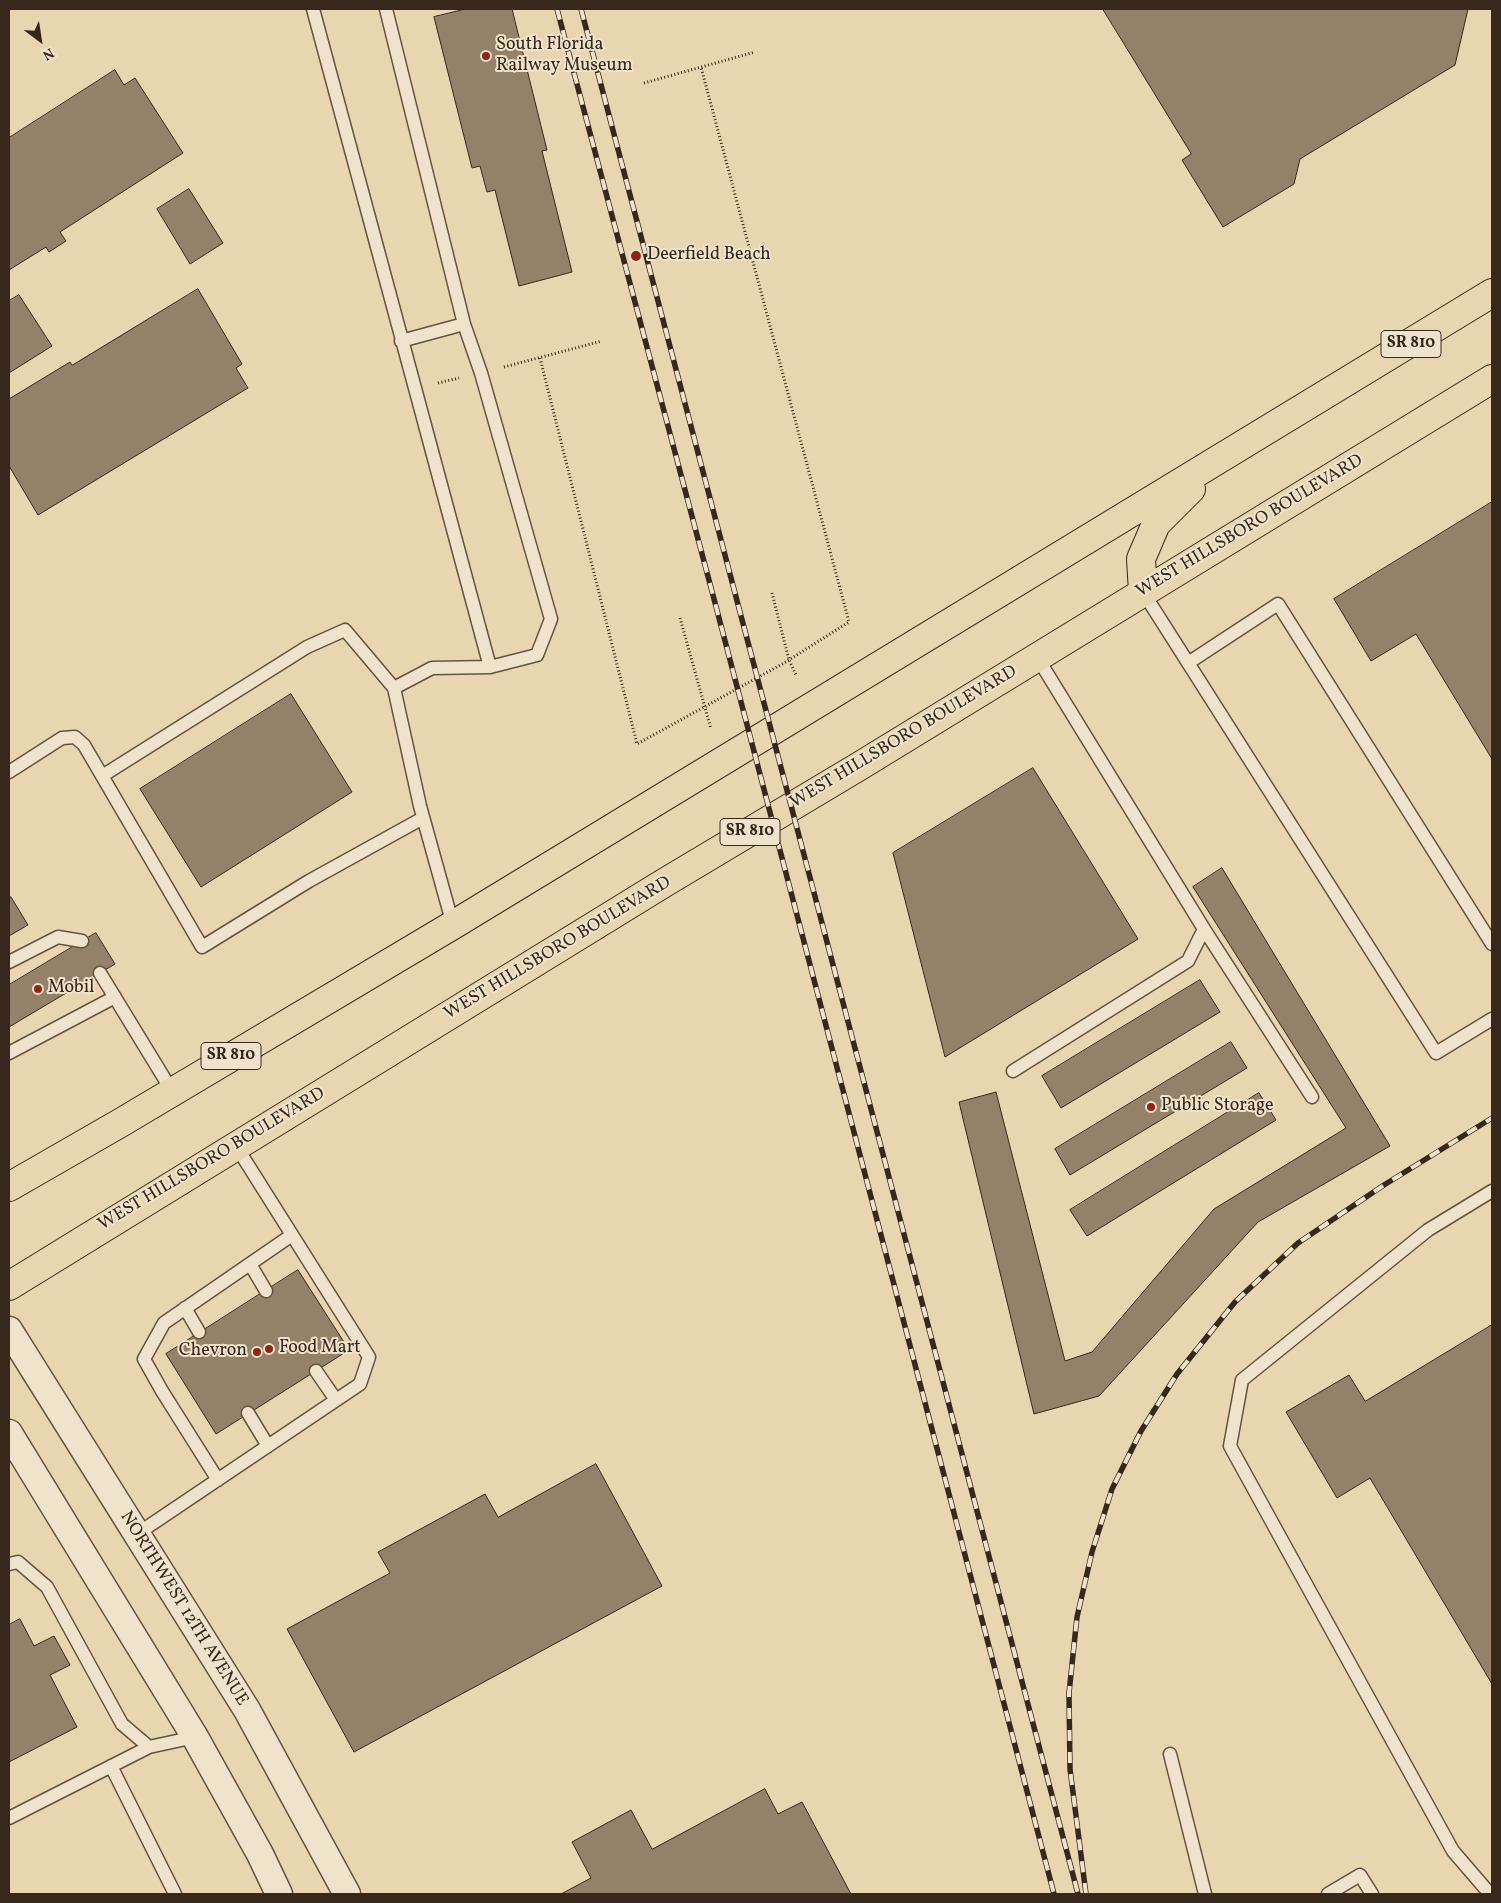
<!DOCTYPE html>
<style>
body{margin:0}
#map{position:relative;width:1501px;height:1903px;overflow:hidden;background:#e7d6af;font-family:Vollkorn,serif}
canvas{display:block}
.frame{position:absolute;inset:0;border:10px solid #37281c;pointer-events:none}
.north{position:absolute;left:15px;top:15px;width:50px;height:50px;-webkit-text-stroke:4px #efe4cb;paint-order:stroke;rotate:149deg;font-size:14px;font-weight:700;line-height:20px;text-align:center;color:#37281c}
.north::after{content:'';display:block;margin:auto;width:18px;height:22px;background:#37281c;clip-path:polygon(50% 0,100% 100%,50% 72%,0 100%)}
</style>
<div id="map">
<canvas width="1501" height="1903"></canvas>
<div class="frame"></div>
<div class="north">N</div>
</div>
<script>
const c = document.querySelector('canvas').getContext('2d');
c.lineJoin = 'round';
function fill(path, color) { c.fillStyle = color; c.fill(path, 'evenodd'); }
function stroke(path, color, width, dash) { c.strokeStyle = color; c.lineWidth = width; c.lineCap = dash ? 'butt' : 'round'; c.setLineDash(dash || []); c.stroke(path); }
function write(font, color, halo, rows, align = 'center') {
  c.font = font + ' Vollkorn,serif'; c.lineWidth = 4; c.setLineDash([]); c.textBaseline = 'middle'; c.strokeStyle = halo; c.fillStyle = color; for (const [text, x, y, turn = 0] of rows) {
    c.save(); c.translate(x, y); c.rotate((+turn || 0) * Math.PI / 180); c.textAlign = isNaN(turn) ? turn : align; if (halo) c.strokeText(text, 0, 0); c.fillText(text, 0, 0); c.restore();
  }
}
const building = new Path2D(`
 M 466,9 L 512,9 L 547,150 L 542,151 L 572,272 L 519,286 L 495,190 L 487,192 L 480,166 L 472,168 L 434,17 Z
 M 1103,9 L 1468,9 L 1455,65 L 1300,159 L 1294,184 L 1223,227 L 1182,160 L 1191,154 Z
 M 115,70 L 124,85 L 135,78 L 183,153 L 60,232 L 66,241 L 49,252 L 46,247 L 9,270 L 9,138 Z
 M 189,189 L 223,243 L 190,264 L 157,209 Z
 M 198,289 L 242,364 L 236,368 L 248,388 L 38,515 L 9,466 L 9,399 L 70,362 L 72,365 Z
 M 19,295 L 52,346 L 9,373 L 9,301 Z
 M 1492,502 L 1492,759 L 1416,634 L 1371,661 L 1334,599 Z
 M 291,694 L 352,792 L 201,887 L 140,789 Z
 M 1033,768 L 1138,939 L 945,1057 L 893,853 Z
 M 1222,868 L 1390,1146 L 1258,1222 L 1099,1396 L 1034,1414 L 959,1102 L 996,1092 L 1065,1361 L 1092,1352 L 1214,1209 L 1346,1128 L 1193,887 Z
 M 11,897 L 28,925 L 9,936 L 9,898 Z
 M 96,933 L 115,964 L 9,1027 L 9,985 Z
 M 1200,980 L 1220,1012 L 1061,1108 L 1042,1076 Z
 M 1231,1042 L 1247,1068 L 1070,1175 L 1055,1149 Z
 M 1259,1093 L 1276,1120 L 1087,1236 L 1070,1210 Z
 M 298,1270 L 349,1350 L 216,1434 L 166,1354 Z
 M 1492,1325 L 1492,1684 L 1370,1478 L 1337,1498 L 1286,1412 L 1349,1375 L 1365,1401 Z
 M 596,1464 L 662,1586 L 354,1752 L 287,1629 L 390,1573 L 378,1552 L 485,1494 L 498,1517 Z
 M 20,1619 L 34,1646 L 54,1636 L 70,1665 L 50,1675 L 77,1727 L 9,1762 L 9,1625 Z
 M 765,1789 L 778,1814 L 802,1802 L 851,1894 L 561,1894 L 591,1878 L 572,1842 L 631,1810 L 652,1849 Z`);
const path = new Path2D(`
 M 644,83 L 755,52
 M 540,358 L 637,744 L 784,663 L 849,622 L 701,67
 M 504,367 L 602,341
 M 438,383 L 459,378
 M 772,593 L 789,660 L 796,675
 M 680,618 L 711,729`);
const service = new Path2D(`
 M 313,9 L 490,667
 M 386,9 L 464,324 L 481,373 L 551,619 L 537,655 L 490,667 L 432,668 L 394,688 L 420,806 L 453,925
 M 401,341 L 464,324
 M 1143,592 L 1436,1053 L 1492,1019
 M 1188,663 L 1278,604 L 1492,944
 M 9,772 L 62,738 L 75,737 L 84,745 L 202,947 L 309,881 L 423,818
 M 102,776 L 307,647 L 345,630 L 394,688
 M 1204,929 L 1312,1097
 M 9,962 L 58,937 L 82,941
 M 100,973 L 172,1091
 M 9,1053 L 115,997
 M 1013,1071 L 1188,961 L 1204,929 L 1037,657
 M 250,1264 L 266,1291
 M 185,1308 L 199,1332
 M 316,1371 L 336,1400
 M 248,1413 L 268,1446
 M 218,1480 L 162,1391 L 144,1359 L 164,1323 L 292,1235
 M 137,1534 L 360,1384 L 369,1357 L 236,1146
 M 9,1564 L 18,1562 L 47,1587 L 122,1724 L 149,1747 L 195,1737
 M 1170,1754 L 1205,1894
 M 111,1766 L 175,1894
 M 9,1818 L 149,1747
 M 1328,1894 L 1360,1875 L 1372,1894
 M 1490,1894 L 1453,1851 L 1230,1446 L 1242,1380 L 1428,1230 L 1492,1191`);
const minor = new Path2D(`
 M 9,1330 L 247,1710 L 347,1894
 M 9,1433 L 195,1737 L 260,1854 L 279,1894`);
const primary = new Path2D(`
 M 1143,592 L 1141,559 L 1156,524 L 1191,489
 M 9,1187 L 122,1122 L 453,925 L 1492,293
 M 9,1286 L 664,883 L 858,767 L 1492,379`);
const rail = new Path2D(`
 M 557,9 L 714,599 L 1054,1894
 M 581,9 L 1078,1894
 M 1086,1894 L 1070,1769 L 1069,1693 L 1077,1617 L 1092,1552 L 1112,1489 L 1141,1431 L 1177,1374 L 1235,1302 L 1298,1243 L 1384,1185 L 1492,1118`);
const markers = [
 [486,56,5,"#8f2418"],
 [636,256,6,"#8f2418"],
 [38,989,5,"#8f2418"],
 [1151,1107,5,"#8f2418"],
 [269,1349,5,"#8f2418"],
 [257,1352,5,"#8f2418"]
];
const shields = [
 [1411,344,60],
 [750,832,60],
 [231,1056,60]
];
const shieldNames = [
 ["SR 810",1411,344],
 ["SR 810",750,832],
 ["SR 810",231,1056]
];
const poiNames = [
 ["South Florida",496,46],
 ["Railway Museum",496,67],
 ["Deerfield Beach",647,256],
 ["Mobil",48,989],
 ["Public Storage",1161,1107],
 ["Food Mart",279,1349],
 ["Chevron",247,1352,"right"]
];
const streetNames = [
 ["WEST HILLSBORO BOULEVARD",1250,527,-31],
 ["WEST HILLSBORO BOULEVARD",904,738,-31],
 ["WEST HILLSBORO BOULEVARD",558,949,-31],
 ["WEST HILLSBORO BOULEVARD",212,1160,-31],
 ["NORTHWEST 12TH AVENUE",183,1609,58]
];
fill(building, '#938268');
stroke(building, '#37281c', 1);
stroke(service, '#635441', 15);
stroke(minor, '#635441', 29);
stroke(primary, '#37281c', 30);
stroke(path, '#37281c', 3, [1, 2.5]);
stroke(service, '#efe4cb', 12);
stroke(minor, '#efe4cb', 26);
stroke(primary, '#e7d6af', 28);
stroke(rail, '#37281c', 5.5);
stroke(rail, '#efe4cb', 4, [11]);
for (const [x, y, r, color] of markers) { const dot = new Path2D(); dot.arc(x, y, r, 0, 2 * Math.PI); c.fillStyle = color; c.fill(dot); stroke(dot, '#efe4cb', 2); }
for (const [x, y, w] of shields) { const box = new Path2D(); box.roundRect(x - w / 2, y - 13.5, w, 27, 4); c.fillStyle = '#efe4cb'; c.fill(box); stroke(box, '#37281c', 1); }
write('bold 16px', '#37281c', null, shieldNames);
write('18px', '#37281c', '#efe4cb', poiNames, 'left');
write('18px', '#37281c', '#efe4cb', streetNames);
</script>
